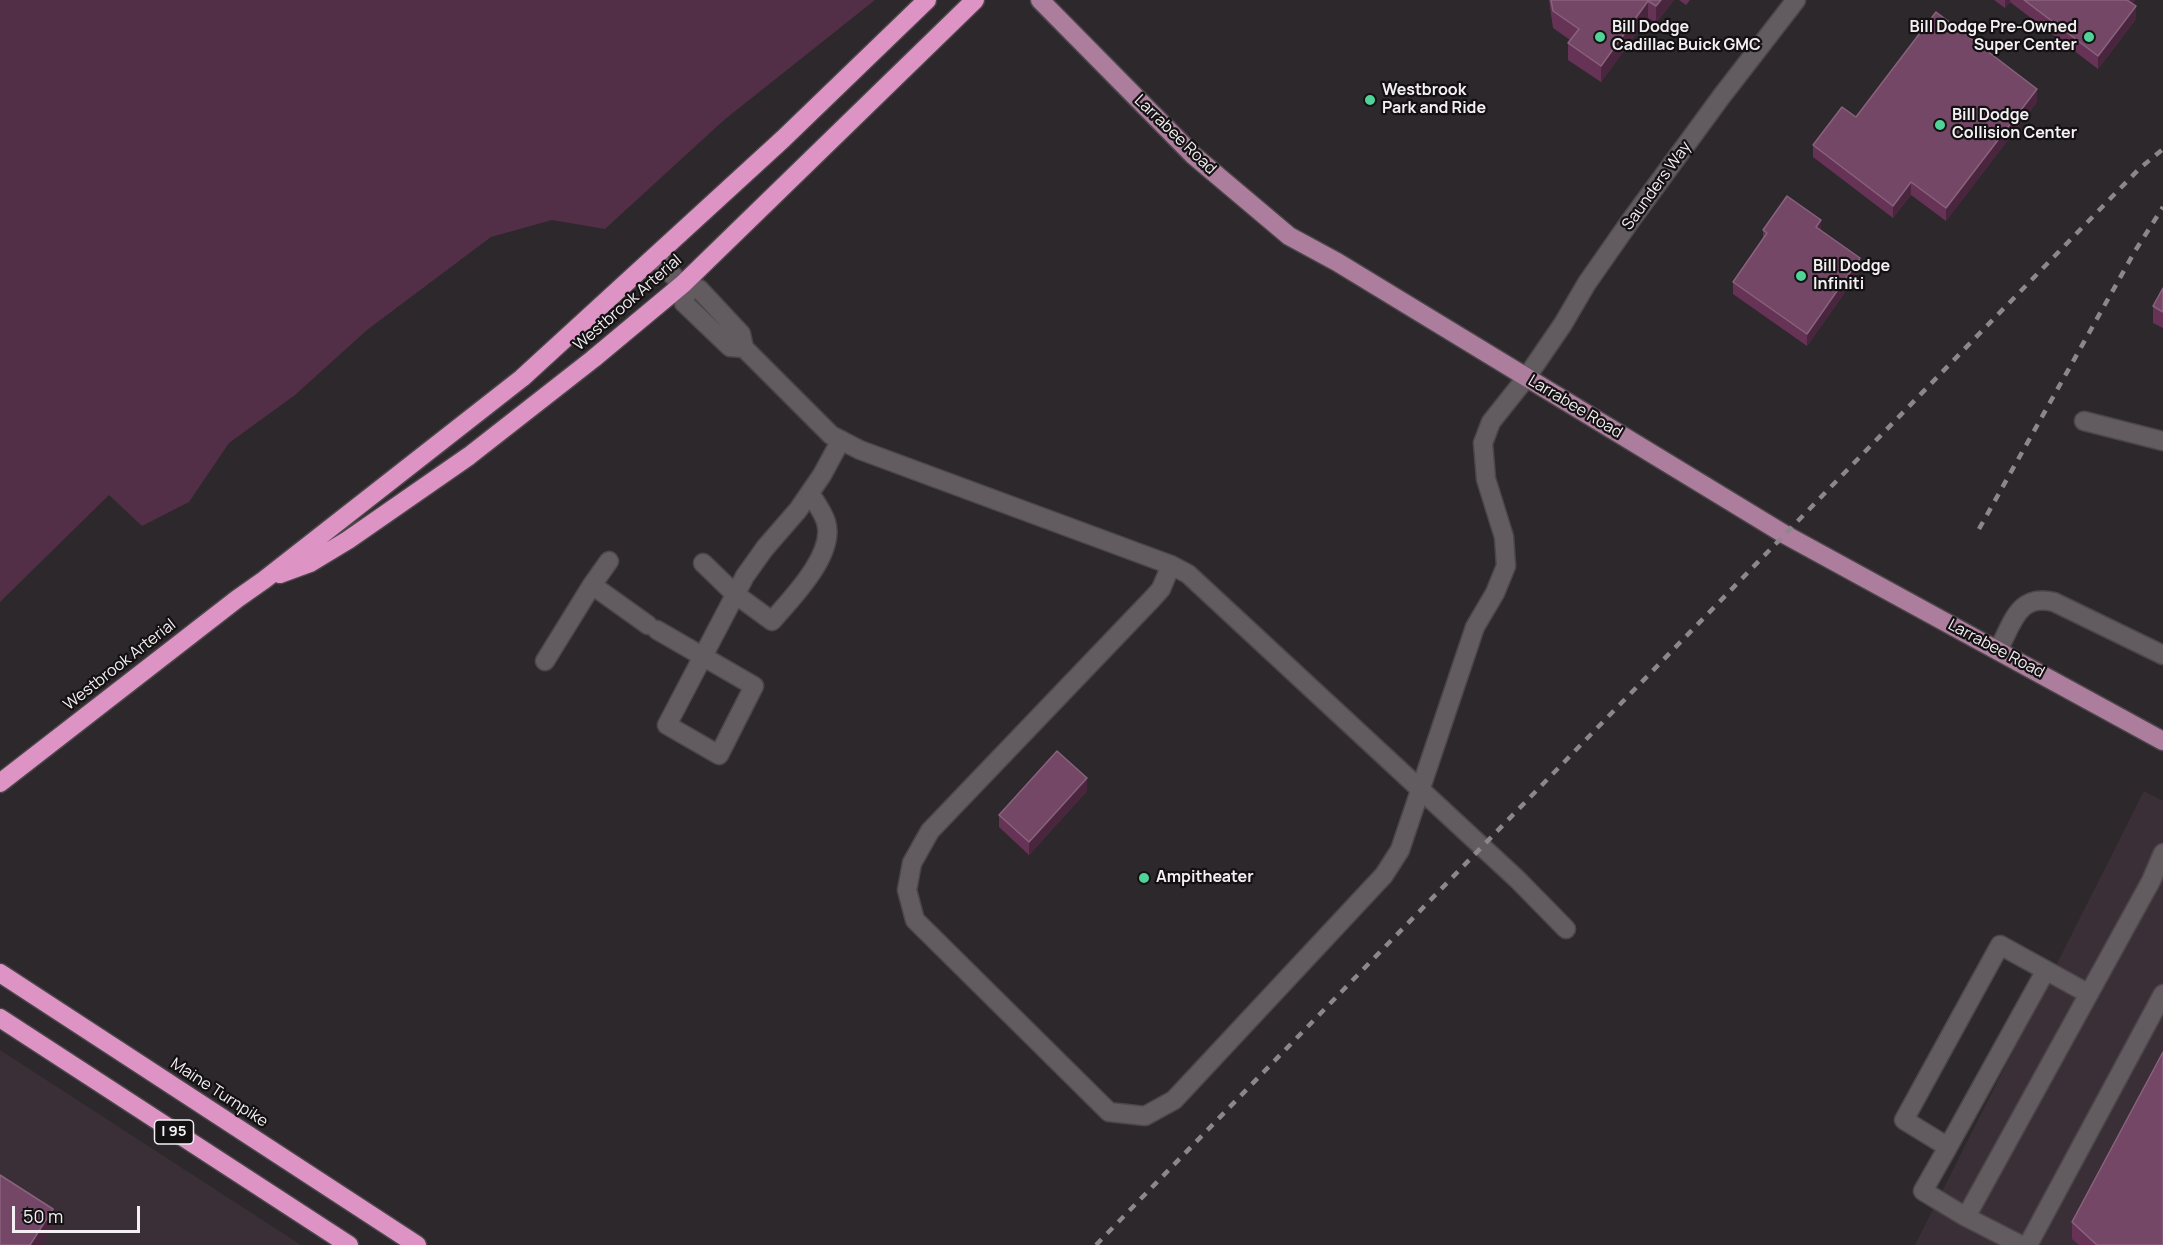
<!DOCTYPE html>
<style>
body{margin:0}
#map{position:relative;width:2163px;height:1245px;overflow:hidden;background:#2d282b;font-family:Manrope,sans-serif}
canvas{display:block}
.scale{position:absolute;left:12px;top:1206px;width:128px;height:27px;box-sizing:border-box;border:3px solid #f3eff2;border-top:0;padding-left:8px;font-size:18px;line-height:21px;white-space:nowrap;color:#f3eff2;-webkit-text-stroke:4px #141113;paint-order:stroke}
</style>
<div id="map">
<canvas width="2163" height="1245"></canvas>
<div class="scale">50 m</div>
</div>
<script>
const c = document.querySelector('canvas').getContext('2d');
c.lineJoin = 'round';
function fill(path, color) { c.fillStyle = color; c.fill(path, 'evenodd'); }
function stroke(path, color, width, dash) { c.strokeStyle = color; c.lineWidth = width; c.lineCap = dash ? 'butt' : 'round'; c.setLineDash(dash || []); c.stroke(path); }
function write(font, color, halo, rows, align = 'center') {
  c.font = font + ' Manrope,sans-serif'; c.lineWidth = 4.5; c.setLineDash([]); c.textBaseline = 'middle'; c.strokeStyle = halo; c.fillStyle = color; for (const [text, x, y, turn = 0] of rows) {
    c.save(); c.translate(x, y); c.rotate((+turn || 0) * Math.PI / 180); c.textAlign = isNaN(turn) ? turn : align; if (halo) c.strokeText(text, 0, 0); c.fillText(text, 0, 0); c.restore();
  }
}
const built = new Path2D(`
 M 2144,791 L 2163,801 L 2163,1245 L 1915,1245 Z
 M 0,1050 L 301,1245 L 0,1245 Z`);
const green = new Path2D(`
 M 0,0 L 875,0 L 724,120 L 605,229 L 552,220 L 491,237 L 367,330 L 295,395 L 229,443 L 189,502 L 142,526 L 109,495 L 0,602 Z`);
const minor = new Path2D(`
 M 655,257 L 687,290 L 684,303 L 730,347 L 744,348
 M 687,290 L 699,289 L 741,334 L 744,348 L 831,435 L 860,450 L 1171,565 L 1188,574 L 1518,880 L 1566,929
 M 2084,421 L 2163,441
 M 703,563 L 735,594 L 772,621 C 791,599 836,554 826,522 C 823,512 815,502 810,493
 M 1171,565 L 1161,589 L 1152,599 L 930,831 L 912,863 L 907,890 L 915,920 L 1109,1112 L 1145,1116 L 1174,1100 L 1384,875 L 1400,850 L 1475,627 L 1495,593 L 1506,566 L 1504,537 L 1486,479 L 1483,443 L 1491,422 L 1526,378 L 1563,324 L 1587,283 L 1631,220 L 1721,97 L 1796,0
 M 592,585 L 609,561
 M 657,630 L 754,686 L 719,755 L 667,725 L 745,576 L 765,548 L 798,510 L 822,475 L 841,440
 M 1998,650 C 2013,623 2018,593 2054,602 L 2163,655
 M 545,661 L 592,585 L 648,625
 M 1948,1147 L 2046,970
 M 1966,1217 L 1923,1191 L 1948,1147 L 1904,1120 L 2000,945 L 2089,994
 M 2021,1245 L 1966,1217 L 2151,881 L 2163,853
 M 2028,1245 L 2163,994`);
const major = new Path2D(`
 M 1040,0 L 1193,155 L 1289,236 L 1337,262 L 1784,534 L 2163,741`);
const highway = new Path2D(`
 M 280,574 L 310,563 L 348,540 L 469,456 L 593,359 L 683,284 L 975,0
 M 0,783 L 237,599 L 264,580 L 522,378 L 783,139 L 927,0
 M 0,973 L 417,1245
 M 0,1018 L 349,1245`);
const rail = new Path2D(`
 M 1979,529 L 2135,251 L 2163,207
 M 1096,1245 L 2139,169 L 2163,149`);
const wall = new Path2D(`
 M 1549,0 L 1674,0 L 1656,23 L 1648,18 L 1601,82 L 1568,60 L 1568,43 L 1570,40 L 1553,28 Z
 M 1679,0 L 1690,0 L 1686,5 Z
 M 1994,0 L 2135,0 L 2132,4 L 2136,19 L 2098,69 L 2010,2 L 2005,8 Z
 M 2037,102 L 1946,221 L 1911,195 L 1893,218 L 1813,157 L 1813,145 L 1856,117 Z
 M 1763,230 L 1821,231 L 1860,271 L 1807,346 L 1733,294 L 1733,282 L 1763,238 Z
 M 2163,288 L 2163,328 L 2153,323 L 2153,306 Z
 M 1087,791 L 1029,855 L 999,827 L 999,815 Z
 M 2072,1222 L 2163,1245 L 2079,1245 L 2072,1239 Z`);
const shadedWall = new Path2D(`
 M 1661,0 L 1674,0 L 1656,23 L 1656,6 Z
 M 2005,0 L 2010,0 L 2010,2 L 2005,8 Z
 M 2126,0 L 2135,0 L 2126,12 Z
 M 1648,1 L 1648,18 L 1601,82 L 1601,66 Z
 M 2136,6 L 2136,19 L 2098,69 L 2098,56 Z
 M 2037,89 L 2037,102 L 1946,221 L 1946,208 Z
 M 1911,182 L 1911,195 L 1893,218 L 1893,206 Z
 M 1821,220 L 1821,233 L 1816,227 Z
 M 1860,258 L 1860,271 L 1807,346 L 1807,334 Z
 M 1087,778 L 1087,791 L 1029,855 L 1029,842 Z
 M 53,1209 L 53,1226 L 41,1245 L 30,1245 Z`);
const building = new Path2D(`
 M 1551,0 L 1661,0 L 1656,6 L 1648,1 L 1601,66 L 1568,43 L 1579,29 L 1553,11 Z
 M 2024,0 L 2127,0 L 2136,6 L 2098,56 Z
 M 1936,12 L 2037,89 L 1946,208 L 1911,182 L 1893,206 L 1813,145 L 1842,107 L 1856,117 Z
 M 1787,196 L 1821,220 L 1816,227 L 1860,258 L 1807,334 L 1733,282 L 1767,233 L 1763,230 Z
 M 2163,288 L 2163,312 L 2153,306 Z
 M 1057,751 L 1087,778 L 1029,842 L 999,815 Z
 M 2163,1052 L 2163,1245 L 2097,1245 L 2072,1222 Z
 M 0,1175 L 53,1209 L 30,1245 L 0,1245 Z`);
const markers = [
 [1600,37,6,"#50d398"],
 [2089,37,6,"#50d398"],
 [1370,100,6,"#50d398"],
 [1940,125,6,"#50d398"],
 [1801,276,6,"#50d398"],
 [1144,878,6,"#50d398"]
];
const shields = [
 [174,1132,39]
];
const shieldNames = [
 ["I 95",174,1132]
];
const poiNames = [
 ["Bill Dodge",1612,28],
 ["Cadillac Buick GMC",1612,46],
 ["Bill Dodge Pre-Owned",2077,28,"right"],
 ["Super Center",2077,46,"right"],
 ["Westbrook",1382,91],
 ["Park and Ride",1382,109],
 ["Bill Dodge",1952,116],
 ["Collision Center",1952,134],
 ["Bill Dodge",1813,267],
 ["Infiniti",1813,285],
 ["Ampitheater",1156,878]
];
const streetNames = [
 ["Larrabee Road",1175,135,44],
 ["Saunders Way",1657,186,-54],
 ["Westbrook Arterial",628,303,-41],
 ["Larrabee Road",1575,407,31],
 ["Larrabee Road",1996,649,28],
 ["Westbrook Arterial",120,665,-38],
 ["Maine Turnpike",219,1093,33]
];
fill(built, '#3b2f37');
fill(green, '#532e47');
stroke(minor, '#4b4649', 21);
stroke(major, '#4b4649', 21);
stroke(highway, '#4b4649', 21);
stroke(minor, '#625b5f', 18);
stroke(major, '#ac7d9c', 18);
stroke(highway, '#dd93c4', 18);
stroke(rail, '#8c878a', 4.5, [8, 8]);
fill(wall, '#663357');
fill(shadedWall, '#49263e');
fill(building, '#754767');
stroke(building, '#89627d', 1.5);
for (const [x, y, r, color] of markers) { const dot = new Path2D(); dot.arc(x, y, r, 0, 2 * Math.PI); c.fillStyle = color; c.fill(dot); stroke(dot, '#141113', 2); }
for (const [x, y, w] of shields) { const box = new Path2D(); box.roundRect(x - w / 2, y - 12, w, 24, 4.5); c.fillStyle = '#141113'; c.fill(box); stroke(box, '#f3eff2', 1.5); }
write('bold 15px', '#f3eff2', null, shieldNames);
write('bold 16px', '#f3eff2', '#141113', poiNames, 'left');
write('16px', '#f3eff2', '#141113', streetNames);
</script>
